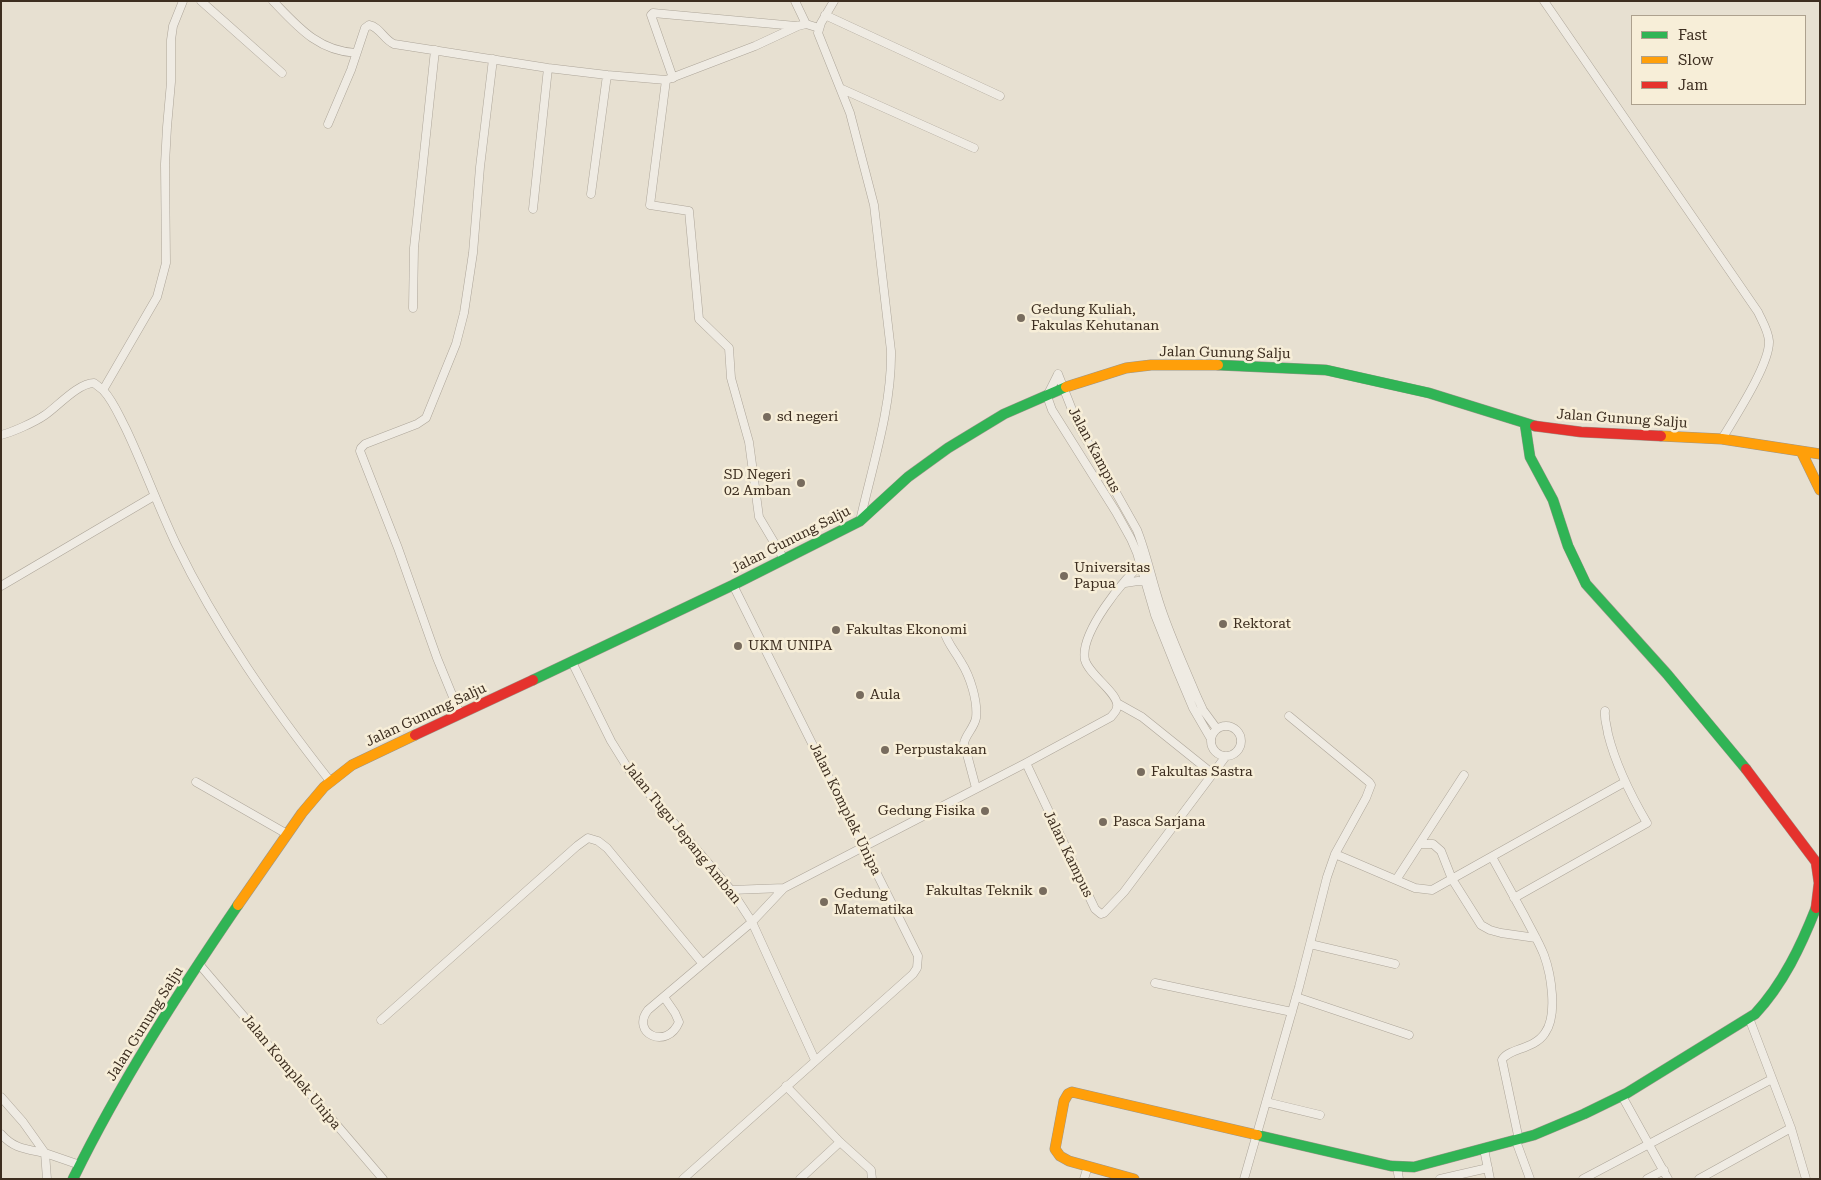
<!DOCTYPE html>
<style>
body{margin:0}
#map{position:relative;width:1821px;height:1180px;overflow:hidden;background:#e7e0d1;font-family:"Roboto Serif",serif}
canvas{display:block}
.frame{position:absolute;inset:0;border:2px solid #3d2e20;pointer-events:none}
.legend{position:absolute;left:1631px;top:15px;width:175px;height:90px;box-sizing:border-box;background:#f7eed8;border:1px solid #ada18e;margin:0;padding:6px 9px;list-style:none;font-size:15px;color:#3d2e20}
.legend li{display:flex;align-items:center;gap:10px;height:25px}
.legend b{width:25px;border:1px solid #ada18e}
</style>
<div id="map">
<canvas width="1821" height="1180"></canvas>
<div class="frame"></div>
<ul class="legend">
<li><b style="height:6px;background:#30b455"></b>Fast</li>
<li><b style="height:6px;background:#ff9f0a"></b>Slow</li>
<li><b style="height:6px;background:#e5322d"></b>Jam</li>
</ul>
</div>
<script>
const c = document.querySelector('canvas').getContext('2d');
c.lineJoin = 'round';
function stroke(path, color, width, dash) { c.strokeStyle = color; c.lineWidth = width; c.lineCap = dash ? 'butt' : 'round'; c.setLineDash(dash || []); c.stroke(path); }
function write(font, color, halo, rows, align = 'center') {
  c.font = font + ' "Roboto Serif",serif'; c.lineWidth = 5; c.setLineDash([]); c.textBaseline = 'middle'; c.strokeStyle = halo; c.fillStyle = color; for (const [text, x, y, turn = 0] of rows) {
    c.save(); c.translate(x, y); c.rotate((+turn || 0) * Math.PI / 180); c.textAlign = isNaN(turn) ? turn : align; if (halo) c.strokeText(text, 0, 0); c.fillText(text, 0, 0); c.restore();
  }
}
const street = new Path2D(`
 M 183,1 L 173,26 L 171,40 L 171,82 L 167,127 L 165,164 L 166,263 L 157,297 L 103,390 C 114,402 119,416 126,429 C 144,467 158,506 176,544 C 217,629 272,707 330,781
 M 201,1 L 282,73
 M 273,1 C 298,27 318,51 356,53
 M 795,1 L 806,24
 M 834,1 L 821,23 L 818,33 L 850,113 L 874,205 L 891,351 C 892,407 872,467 860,521
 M 1544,1 L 1758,312 C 1762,321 1768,330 1769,341 C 1770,364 1735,417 1722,439
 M 825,15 L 1000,96
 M 673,78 L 651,15 L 653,13 L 796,26
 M 666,80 L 650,205 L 689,211 L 699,319 L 729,348 L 731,378 L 749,442 L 759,517 L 784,559
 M 842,89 L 974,148
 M 328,124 L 351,70 L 365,28 L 369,25 C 380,27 384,40 394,44 L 548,68 L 607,75 L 666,80 L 755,46 L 798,26 L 806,24 L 819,28
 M 591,194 L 607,75
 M 533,209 L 548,68
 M 413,308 L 414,248 L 435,50
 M 1058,374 L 1047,396 L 1052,410 L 1116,512 L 1131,539 L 1137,553 L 1155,615 L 1177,670 L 1193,708 L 1211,739
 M 1058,374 L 1078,425 L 1137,530 C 1147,555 1152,582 1161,608 C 1171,638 1185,668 1197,697 L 1203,710 L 1217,729
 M 1,435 C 13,432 35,422 45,415 C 57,407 78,383 94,383 L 103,390
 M 1125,583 L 1138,581 L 1150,582
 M 1,586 L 154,496
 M 944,631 C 947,643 955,651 961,662 C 970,676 978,701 976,718 C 974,728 966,734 964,743 L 976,788
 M 572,662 L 611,741 L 629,770 L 731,890 L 752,922 L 815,1060
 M 1117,703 L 1142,717 L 1213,774
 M 460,714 L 437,658 L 398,548 L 360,451 L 361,448 L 365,444 L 417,424 L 426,418 L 456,344 L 464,313 L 473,253 L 480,167 L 493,59
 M1211 741a15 15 0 1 1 30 0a15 15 0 1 1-30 0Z
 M 1026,763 L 1111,717 C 1113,714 1117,711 1117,707 C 1120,694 1089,675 1085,660 C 1079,634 1124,578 1143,563
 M 196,782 L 287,834
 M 1420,844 L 1433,844 L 1441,851 L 1452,879 L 1481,925 L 1490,930 L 1501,933 L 1536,938
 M 1335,854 L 1415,888 L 1432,890 L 1625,782
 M 1492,857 C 1503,877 1514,897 1525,917 C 1531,929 1539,942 1544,955 C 1551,974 1558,1015 1545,1033 C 1534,1050 1508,1048 1502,1060 L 1519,1140
 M 1396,880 L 1464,775
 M 731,890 L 784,888
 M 1514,898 L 1647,823 C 1630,794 1616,766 1608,734 C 1607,726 1604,719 1605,711
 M 1310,944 L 1395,964
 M 199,964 L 383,1179
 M 1155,983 L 1292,1012
 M 664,997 L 675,1013 L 679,1022 C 667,1051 630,1033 648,1010 L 752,922 L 784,888 L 1026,763 L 1095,909 L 1101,914 L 1104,913 L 1124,892 L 1226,756
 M 1296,997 L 1409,1035
 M 1749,1018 L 1791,1128 L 1806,1179
 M 381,1020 L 577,846 L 588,838 L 598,841 L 607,848 L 702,963
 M 786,1086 L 840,1142 L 871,1170 L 872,1179
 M 1622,1096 L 1668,1179
 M 1,1097 L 23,1122 L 45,1153 L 80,1165
 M 1266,1102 L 1320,1115
 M 1,1134 C 14,1149 26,1149 45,1153 L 47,1179
 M 1516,1141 L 1530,1179
 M 1484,1149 L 1490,1179
 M 1397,1167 L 1399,1179
 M 683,1179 L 913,974 L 917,968 L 918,956 L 733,585
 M 800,1179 L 840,1142
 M 1084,1179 L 1088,1166
 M 1244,1179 L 1299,987 L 1327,877 L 1335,854 L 1366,798 L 1371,785 L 1369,782 L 1289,716
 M 1440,1179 L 1488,1168
 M 1583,1179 L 1772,1079
 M 1647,1179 L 1664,1170
 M 1699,1179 L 1791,1128`);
const fast = new Path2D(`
 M 1218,365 L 1326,370 L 1429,393 L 1535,426
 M 1525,424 L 1530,457 L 1553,500 L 1568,546 L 1586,584 L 1667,674 L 1746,769
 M 533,680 L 733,585 L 860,521 L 908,477 L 948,448 L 1004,414 L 1066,387
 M 1257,1135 L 1391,1166 L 1414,1167 L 1534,1135 L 1584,1114 L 1627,1093 L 1755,1014 C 1783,984 1801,946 1816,908
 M 73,1179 C 120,1083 178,993 238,905`);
const slow = new Path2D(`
 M 1066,387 L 1126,368 L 1151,365 L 1218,365
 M 1661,436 L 1722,439 L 1820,454
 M 1801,451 L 1820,490
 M 238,905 L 302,813 L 324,787 L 352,765 L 415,735
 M 1134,1179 L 1069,1161 L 1060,1156 L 1055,1149 L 1064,1101 L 1068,1094 L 1072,1092 L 1257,1135`);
const jam = new Path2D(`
 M 1535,426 L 1581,432 L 1661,436
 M 415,735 L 533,680
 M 1746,769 L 1816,862 L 1819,883 L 1816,908`);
const markers = [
 [1021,318,5,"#786c5e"],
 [767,417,5,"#786c5e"],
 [801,483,5,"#786c5e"],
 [1064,576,5,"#786c5e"],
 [1223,624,5,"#786c5e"],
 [836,630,5,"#786c5e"],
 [738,646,5,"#786c5e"],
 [860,695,5,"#786c5e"],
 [885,750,5,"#786c5e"],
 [1141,772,5,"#786c5e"],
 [985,811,5,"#786c5e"],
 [1103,822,5,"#786c5e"],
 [1043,891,5,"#786c5e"],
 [824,902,5,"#786c5e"]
];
const poiNames = [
 ["Gedung Kuliah,",1031,310],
 ["Fakulas Kehutanan",1031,326],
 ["sd negeri",777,417],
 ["SD Negeri",791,475,"right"],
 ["02 Amban",791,491,"right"],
 ["Universitas",1074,568],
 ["Papua",1074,584],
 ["Rektorat",1233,624],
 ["Fakultas Ekonomi",846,630],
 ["UKM UNIPA",748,646],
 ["Aula",870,695],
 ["Perpustakaan",895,750],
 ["Fakultas Sastra",1151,772],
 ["Gedung Fisika",975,811,"right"],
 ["Pasca Sarjana",1113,822],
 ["Fakultas Teknik",1033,891,"right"],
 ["Gedung",834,894],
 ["Matematika",834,910]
];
const streetNames = [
 ["Jalan Gunung Salju",1225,353,1],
 ["Jalan Gunung Salju",1622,419,4],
 ["Jalan Kampus",1094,450,62],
 ["Jalan Gunung Salju",791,540,-27],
 ["Jalan Gunung Salju",426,715,-25],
 ["Jalan Komplek Unipa",845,809,64],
 ["Jalan Tugu Jepang Amban",682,833,51],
 ["Jalan Kampus",1068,854,64],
 ["Jalan Gunung Salju",145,1024,-58],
 ["Jalan Komplek Unipa",291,1072,50]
];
stroke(street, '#ada599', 9);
stroke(fast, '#9c958a', 11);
stroke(slow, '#9c958a', 11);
stroke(jam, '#9c958a', 11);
stroke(street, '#efebe3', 8);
stroke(fast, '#30b455', 10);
stroke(slow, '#ff9f0a', 10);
stroke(jam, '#e5322d', 10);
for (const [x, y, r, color] of markers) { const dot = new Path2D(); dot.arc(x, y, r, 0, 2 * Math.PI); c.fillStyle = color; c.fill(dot); stroke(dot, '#f7eed8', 2); }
write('14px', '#3d2e20', '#f7eed8', poiNames, 'left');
write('14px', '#3d2e20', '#f7eed8', streetNames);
</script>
